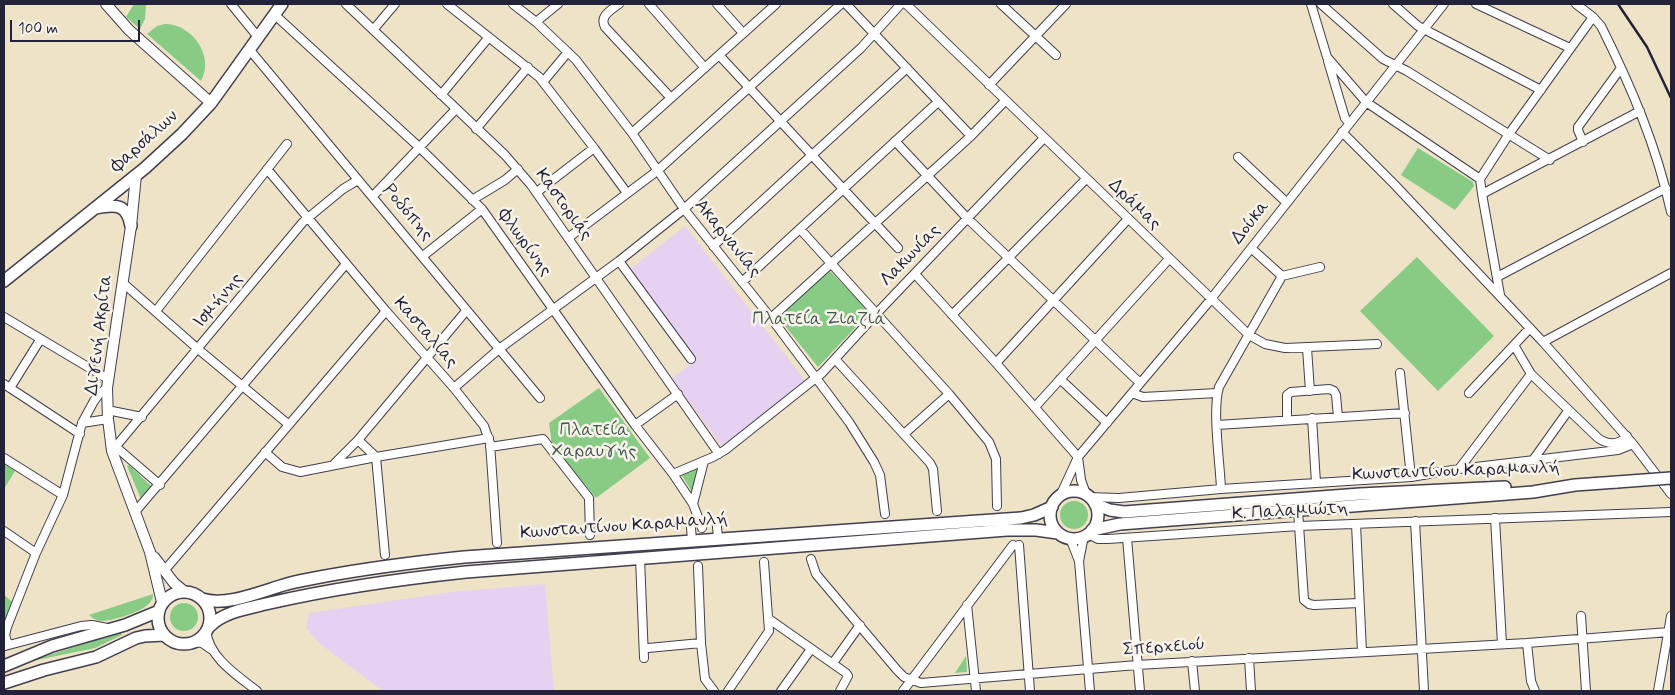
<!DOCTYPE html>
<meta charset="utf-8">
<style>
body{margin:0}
#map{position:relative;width:1675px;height:695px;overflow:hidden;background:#eee3c6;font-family:Mynerve,sans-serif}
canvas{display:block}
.frame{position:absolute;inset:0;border:5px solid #22223b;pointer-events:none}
.scale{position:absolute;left:10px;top:20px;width:130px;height:22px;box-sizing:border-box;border:2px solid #22223b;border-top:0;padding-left:6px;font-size:15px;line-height:18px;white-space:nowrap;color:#22223b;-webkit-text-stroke:4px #f7f3e8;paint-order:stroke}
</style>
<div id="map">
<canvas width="1675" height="695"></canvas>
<div class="frame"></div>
<div class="scale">100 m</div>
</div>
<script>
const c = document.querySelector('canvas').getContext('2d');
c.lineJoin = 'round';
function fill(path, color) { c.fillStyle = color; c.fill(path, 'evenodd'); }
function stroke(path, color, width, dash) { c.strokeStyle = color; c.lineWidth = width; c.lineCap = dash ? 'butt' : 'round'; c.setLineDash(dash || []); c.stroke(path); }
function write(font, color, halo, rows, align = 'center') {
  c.font = font + ' Mynerve,sans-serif'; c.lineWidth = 5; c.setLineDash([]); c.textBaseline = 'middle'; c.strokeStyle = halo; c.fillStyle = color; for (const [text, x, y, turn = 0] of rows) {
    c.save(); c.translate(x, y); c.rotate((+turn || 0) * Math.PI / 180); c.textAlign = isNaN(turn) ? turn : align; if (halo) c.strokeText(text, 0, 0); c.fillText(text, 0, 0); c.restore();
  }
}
const built = new Path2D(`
 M 685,226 L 807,383 L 723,448 L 672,378 L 697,360 L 629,270 Z
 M 545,584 L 554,691 L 383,691 L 320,644 L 306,628 L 309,613 L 452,592 Z`);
const green = new Path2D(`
 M 134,4 L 146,4 L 145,19 L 140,29 L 126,17 Z
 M 165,24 C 192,24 215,56 201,81 L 147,34 L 157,26 Z
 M 1418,148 L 1473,182 L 1474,186 L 1455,210 L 1401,175 Z
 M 1417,257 L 1494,336 L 1438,391 L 1360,311 Z
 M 829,270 L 870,312 L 818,367 L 778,317 Z
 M 599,388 L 650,458 L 596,498 L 552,445 L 549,423 Z
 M 4,464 L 15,471 L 4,489 Z
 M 129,465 L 153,488 L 145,497 L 141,499 L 127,466 Z
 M 699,467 L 692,492 L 681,474 Z
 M1060 515a14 14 0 1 1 28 0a14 14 0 1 1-28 0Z
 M 153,594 C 153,596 153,599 151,601 C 146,611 110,622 100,621 C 95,620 92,617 89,615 Z
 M 4,595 L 15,604 L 4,630 Z
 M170 617a14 14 0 1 1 28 0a14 14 0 1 1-28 0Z
 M 121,632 L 122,635 L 95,648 L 37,660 L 37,659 Z
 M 966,656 L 967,672 L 954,673 L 955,673 Z`);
const street = new Path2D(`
 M 231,4 L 258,37
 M 346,4 L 505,155 L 531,185 L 719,454
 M 447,4 L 539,77 L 594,148 L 627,193
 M 513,4 L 536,22 L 576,60 L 632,133 L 684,209 L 771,318 L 849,422 L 874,462 L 880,475 L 885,514
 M 619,4 C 611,10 599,16 605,27 L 671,98
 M 649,4 L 705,68
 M 717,4 L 743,33
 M 846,4 L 971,136
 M 906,4 L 1249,335 L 1265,344 L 1285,348 L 1377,344
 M 1001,4 L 1056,55
 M 1311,4 L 1327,57 L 1366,102 L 1480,179
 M 1321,4 L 1383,59 L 1407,71 L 1550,160
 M 1393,4 L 1418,26 L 1541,90
 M 1476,4 L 1570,48
 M 1576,4 L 1593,17 L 1601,26 C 1631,86 1657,147 1671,212
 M 275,15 L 419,147 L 482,209 L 635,425 L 673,474 L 693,504 L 702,528
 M 536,22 L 558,4
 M 373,30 L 395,4
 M 249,49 L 540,398
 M 719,55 L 898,248
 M 1328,61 L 1345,118 L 1349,123
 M 543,82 L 568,52
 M 989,85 L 1066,4
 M 441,95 L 489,37
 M 476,129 L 528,67
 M 1342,132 L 1394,184 L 1543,342 L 1633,444 L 1671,494
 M 632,133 L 776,4
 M 895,141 L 967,218 L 1140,383
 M 1583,142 L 1578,130 L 1578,127 L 1621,68
 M 1238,157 L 1286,202
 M 267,169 L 386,311 L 454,388 L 484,426 L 490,443 L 497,543
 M 537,192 L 594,148
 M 1482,194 L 1640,111
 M 373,196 L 456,109
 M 472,200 L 505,180 L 518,169
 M 800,229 L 949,394 L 989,442 L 996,459 L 997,506
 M 568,238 L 657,171 L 841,4
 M 713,246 L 907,68
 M 423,256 L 482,209
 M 619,261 L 691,359
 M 915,274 L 996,363 L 1078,457
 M 1282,276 L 1320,267
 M 1497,277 L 1666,188
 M 742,282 L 938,102
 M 123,283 L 198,349 L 288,424
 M 1500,295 L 1482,194 L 1480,179 L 1509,134 L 1593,17
 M 156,311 L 287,144
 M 952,315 L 1086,179
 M 4,317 L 108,379
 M 771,318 L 971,136 L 1005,101
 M 1543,342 L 1671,273
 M 1514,345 L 1531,374 L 1598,438 C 1608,445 1619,445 1627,436
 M 1307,348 L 1310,391
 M 835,359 L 930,463 L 933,469 L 937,511
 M 996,363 L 1128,219
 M 1400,373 L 1411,477
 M 1060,379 L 1107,423
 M 4,384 L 80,434
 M 10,388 L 40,340
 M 454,388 L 499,349 L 619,261 L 684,209 L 861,48 L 901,4
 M 1132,393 L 1143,397 L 1217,393
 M 1469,393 L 1530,328
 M 1035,407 L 1169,259
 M 107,410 L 142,417
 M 1312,418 L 1316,483
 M 1287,420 L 1287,395 L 1291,392 L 1329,389 L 1334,391 L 1336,395 L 1338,417
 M 82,423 L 108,419
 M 635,425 L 678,394
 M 1217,425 L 1405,413
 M 904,434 L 949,394
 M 358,440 L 376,457 L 385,555
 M 116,447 L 160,485
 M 490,447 L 543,439 L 589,498 L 590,535
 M 112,451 L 303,222 L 343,189 L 358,180
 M 265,452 L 282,467 L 300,472 L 376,457 L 489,438
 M 1078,457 L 1081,480 L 1086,494
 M 4,458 L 63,495
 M 1533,460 L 1568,411
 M 334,464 L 358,440 L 466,311
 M 1459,469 L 1531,374
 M 673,474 L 713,457 L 725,450 L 822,373 L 877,313 L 1044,138
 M 1221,489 C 1220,462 1212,411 1219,387 L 1282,276 L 1251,248
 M 1060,496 L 1078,457 L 1207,304 L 1444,4
 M 1089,497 L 1119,498 L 1221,489 L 1411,477 L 1459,469 L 1618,450 L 1633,444
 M 693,504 L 704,461
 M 1298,510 L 1304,600 L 1309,604 L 1314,605 L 1359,603
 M 135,512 L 346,264
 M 1495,518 L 1502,644
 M 1415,521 L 1424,691
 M 1356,524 L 1362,652
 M 717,527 L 718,538
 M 691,528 L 692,540
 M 4,531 L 36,553
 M 1088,534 L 1098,539 L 1108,539 L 1299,526 L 1671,512
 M 1070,538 L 1079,561 L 1090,691
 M 1127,538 L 1140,691
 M 1019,545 L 1030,691
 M 640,558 L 644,658
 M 811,559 L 816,574 L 897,670 L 904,677 L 921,683 L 1137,665 L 1527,643 L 1669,632
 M 1079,561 L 1084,536
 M 698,566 L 701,643 L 705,679 L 714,691
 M 164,571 L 386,311
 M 967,605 L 976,691
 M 1581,616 L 1586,691
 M 769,619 L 846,673 L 848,676 L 840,691
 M 206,631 C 210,659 237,675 257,691
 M 191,642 L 202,643 L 212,650
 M 1527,643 L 1531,681 L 1535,691
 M 8,645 L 5,635 L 7,627 L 36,553 L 63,495 L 82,423 L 94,401 L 100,393 L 107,388
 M 5,646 L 81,626 L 92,625 L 107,628
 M 648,648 L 701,643
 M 1249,658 L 1251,691
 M 1192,661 L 1195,691
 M 833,663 L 860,625
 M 728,691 L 769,631 L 764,562
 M 781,691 L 811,649
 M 903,691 L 1013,545
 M 1658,691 L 1671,616`);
const secondary = new Path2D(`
 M 106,4 L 129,30 L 211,103
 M 136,175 L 131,226 L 107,388 L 108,419 L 112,451 L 150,552 L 162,602
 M 154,557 L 174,583 L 185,592`);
const primary = new Path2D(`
 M 96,208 C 116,204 127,204 131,226
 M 4,281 L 145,168 L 182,134 L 211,103 L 282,4
 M1050 515a24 24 0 1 1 48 0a24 24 0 1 1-48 0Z
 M 1095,504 L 1110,510 L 1124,512 L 1360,494 L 1505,487
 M 1092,530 L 1120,524 L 1533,492 L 1575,485 L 1617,482
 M158 618a26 26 0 1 1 52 0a26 26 0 1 1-52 0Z
 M 202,599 C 226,607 262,591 287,584 C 298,581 309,579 320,577 C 368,568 416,562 464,557 L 1021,518 L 1034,515 L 1052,507
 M 210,626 C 225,611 250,608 270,603 C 335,588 400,579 466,572 L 1007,530 L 1036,530 L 1058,533
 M 4,666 L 52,646 L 125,625 L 159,611
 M 4,683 L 44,670 L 96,657 L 136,638 L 145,636 L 164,635`);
const rail = new Path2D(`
 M 1618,4 L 1647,47 L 1671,98`);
const primaryBridge = new Path2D(`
 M 1617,482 L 1671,478`);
const streetNames = [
 ["Φαρσάλων",145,142,-42],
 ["Καστοριάς",563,205,54],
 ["Δράμας",1134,205,44],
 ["Ροδόπης",407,213,50],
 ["Δούκα",1251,223,-52],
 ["Ακαρνανίας",727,239,51],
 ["Φλωρίνης",524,243,54],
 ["Λακωνίας",911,256,-46],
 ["Ισμήνης",219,301,-50],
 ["Κασταλίας",425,333,49],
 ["Διγενή Ακρίτα",100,335,-83],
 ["Κωνσταντίνου Καραμανλή",1456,472,-2],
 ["Κ. Παλαμιώτη",1290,512,-3],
 ["Κωνσταντίνου Καραμανλή",624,527,-4],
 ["Σπερχειού",1164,648,-4]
];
const parkNames = [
 ["Πλατεία Ζιαζιά",819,320],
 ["Πλατεία",594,431],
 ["Χαραυγής",594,452]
];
fill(built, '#e6d2f0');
fill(green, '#87cb84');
stroke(street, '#413f50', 10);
stroke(secondary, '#413f50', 12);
stroke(primary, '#413f50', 14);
stroke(street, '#fff', 8);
stroke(secondary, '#fff', 10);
stroke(primary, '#fff', 11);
stroke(rail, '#22223b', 2.5);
stroke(primaryBridge, '#413f50', 14, []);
stroke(primaryBridge, '#fff', 11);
write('18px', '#22223b', '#f7f3e8', streetNames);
write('18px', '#405551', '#f7f3e8', parkNames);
</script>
